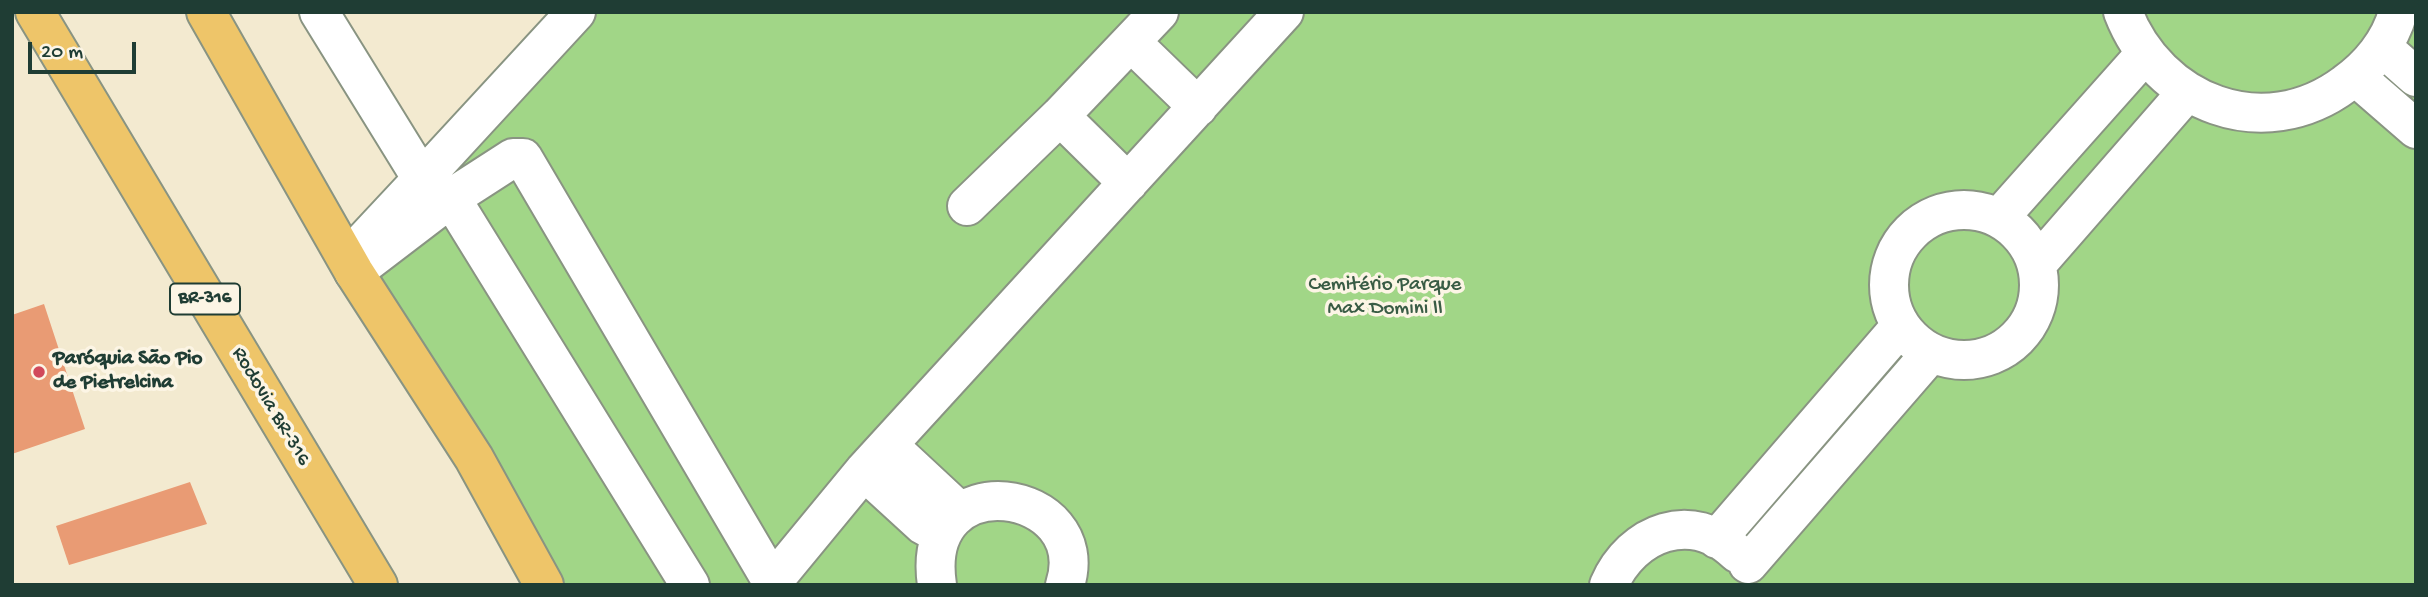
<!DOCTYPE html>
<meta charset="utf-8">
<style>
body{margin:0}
#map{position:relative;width:2428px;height:597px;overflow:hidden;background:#f3ead0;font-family:"Gochi Hand",sans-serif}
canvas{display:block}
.frame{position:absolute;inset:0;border:14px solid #1f3d34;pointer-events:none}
.scale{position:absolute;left:28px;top:42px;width:108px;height:32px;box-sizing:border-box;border:4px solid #1f3d34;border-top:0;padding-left:9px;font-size:21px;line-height:24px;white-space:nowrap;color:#1f3d34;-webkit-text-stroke:5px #fcf5e5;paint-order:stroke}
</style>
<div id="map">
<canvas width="2428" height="597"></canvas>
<div class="frame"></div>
<div class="scale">20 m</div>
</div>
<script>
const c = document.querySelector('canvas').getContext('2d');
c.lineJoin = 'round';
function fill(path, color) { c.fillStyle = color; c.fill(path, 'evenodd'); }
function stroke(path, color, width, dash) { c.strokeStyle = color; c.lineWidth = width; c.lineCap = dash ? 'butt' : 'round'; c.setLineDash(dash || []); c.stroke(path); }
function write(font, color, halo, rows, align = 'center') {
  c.font = font + ' "Gochi Hand",sans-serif'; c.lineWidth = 7; c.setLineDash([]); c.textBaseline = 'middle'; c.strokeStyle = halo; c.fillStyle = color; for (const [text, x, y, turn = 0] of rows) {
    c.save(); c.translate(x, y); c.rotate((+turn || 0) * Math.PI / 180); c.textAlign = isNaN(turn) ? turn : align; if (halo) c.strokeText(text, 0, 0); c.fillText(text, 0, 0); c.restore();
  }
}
const green = new Path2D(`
 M 590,12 L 2416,12 L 2416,585 L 544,585 L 354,260 Z`);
const building = new Path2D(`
 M 44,304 L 85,429 L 12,454 L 12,315 Z
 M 190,482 L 207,524 L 69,565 L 56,526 Z`);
const minor = new Path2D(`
 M 319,12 L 422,179 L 365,240
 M 2123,12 C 2158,103 2263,145 2345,84 C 2369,67 2390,42 2398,12
 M 1132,43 L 1198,107
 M 2382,47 L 2416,77
 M 2356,77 L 2416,129
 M 1060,116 L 1128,183
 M 422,179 L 576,12
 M 451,198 L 690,585
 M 967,206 L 1060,116 L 1159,12
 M1889 285a75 75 0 1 1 150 0a75 75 0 1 1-150 0Z
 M 1999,218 L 2145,54
 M 2037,264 L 2187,92
 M 354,272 L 451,198 L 513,158 L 523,158 L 774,585
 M 888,445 L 960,512
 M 864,471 L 923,525 L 941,535
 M 1717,539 L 1900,327
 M 1748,564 L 1931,353
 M 770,585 L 864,471 L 1284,12
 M 937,585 C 918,459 1096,488 1065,585
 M 1609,585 C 1632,532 1692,509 1737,553`);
const highway = new Path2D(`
 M 35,12 L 378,585
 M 206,12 L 354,272 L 474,458 L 544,585`);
const markers = [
 [39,372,7,"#d1495b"]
];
const shields = [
 [205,299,70]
];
const shieldNames = [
 ["BR-316",205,299]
];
const parkNames = [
 ["Cemitério Parque",1385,286],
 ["Max Domini ll",1385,310]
];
const poiNames = [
 ["Paróquia São Pio",53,360],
 ["de Pietrelcina",53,384]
];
const streetNames = [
 ["Rodovia BR-316",270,407,59]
];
fill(green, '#a1d687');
fill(building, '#e99b74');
stroke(minor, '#899482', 42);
stroke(highway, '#899482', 42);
stroke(minor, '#fff', 38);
stroke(highway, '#eec569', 38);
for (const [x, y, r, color] of markers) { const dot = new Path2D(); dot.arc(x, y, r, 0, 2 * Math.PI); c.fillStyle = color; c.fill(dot); stroke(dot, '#fcf5e5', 2.5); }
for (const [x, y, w] of shields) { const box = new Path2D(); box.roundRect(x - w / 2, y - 15.5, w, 31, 5); c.fillStyle = '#fcf5e5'; c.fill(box); stroke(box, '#1f3d34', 2); }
write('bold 19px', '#1f3d34', null, shieldNames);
write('21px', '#395c45', '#fcf5e5', parkNames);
write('bold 21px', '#1f3d34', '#fcf5e5', poiNames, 'left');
write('21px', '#1f3d34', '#fcf5e5', streetNames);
</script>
